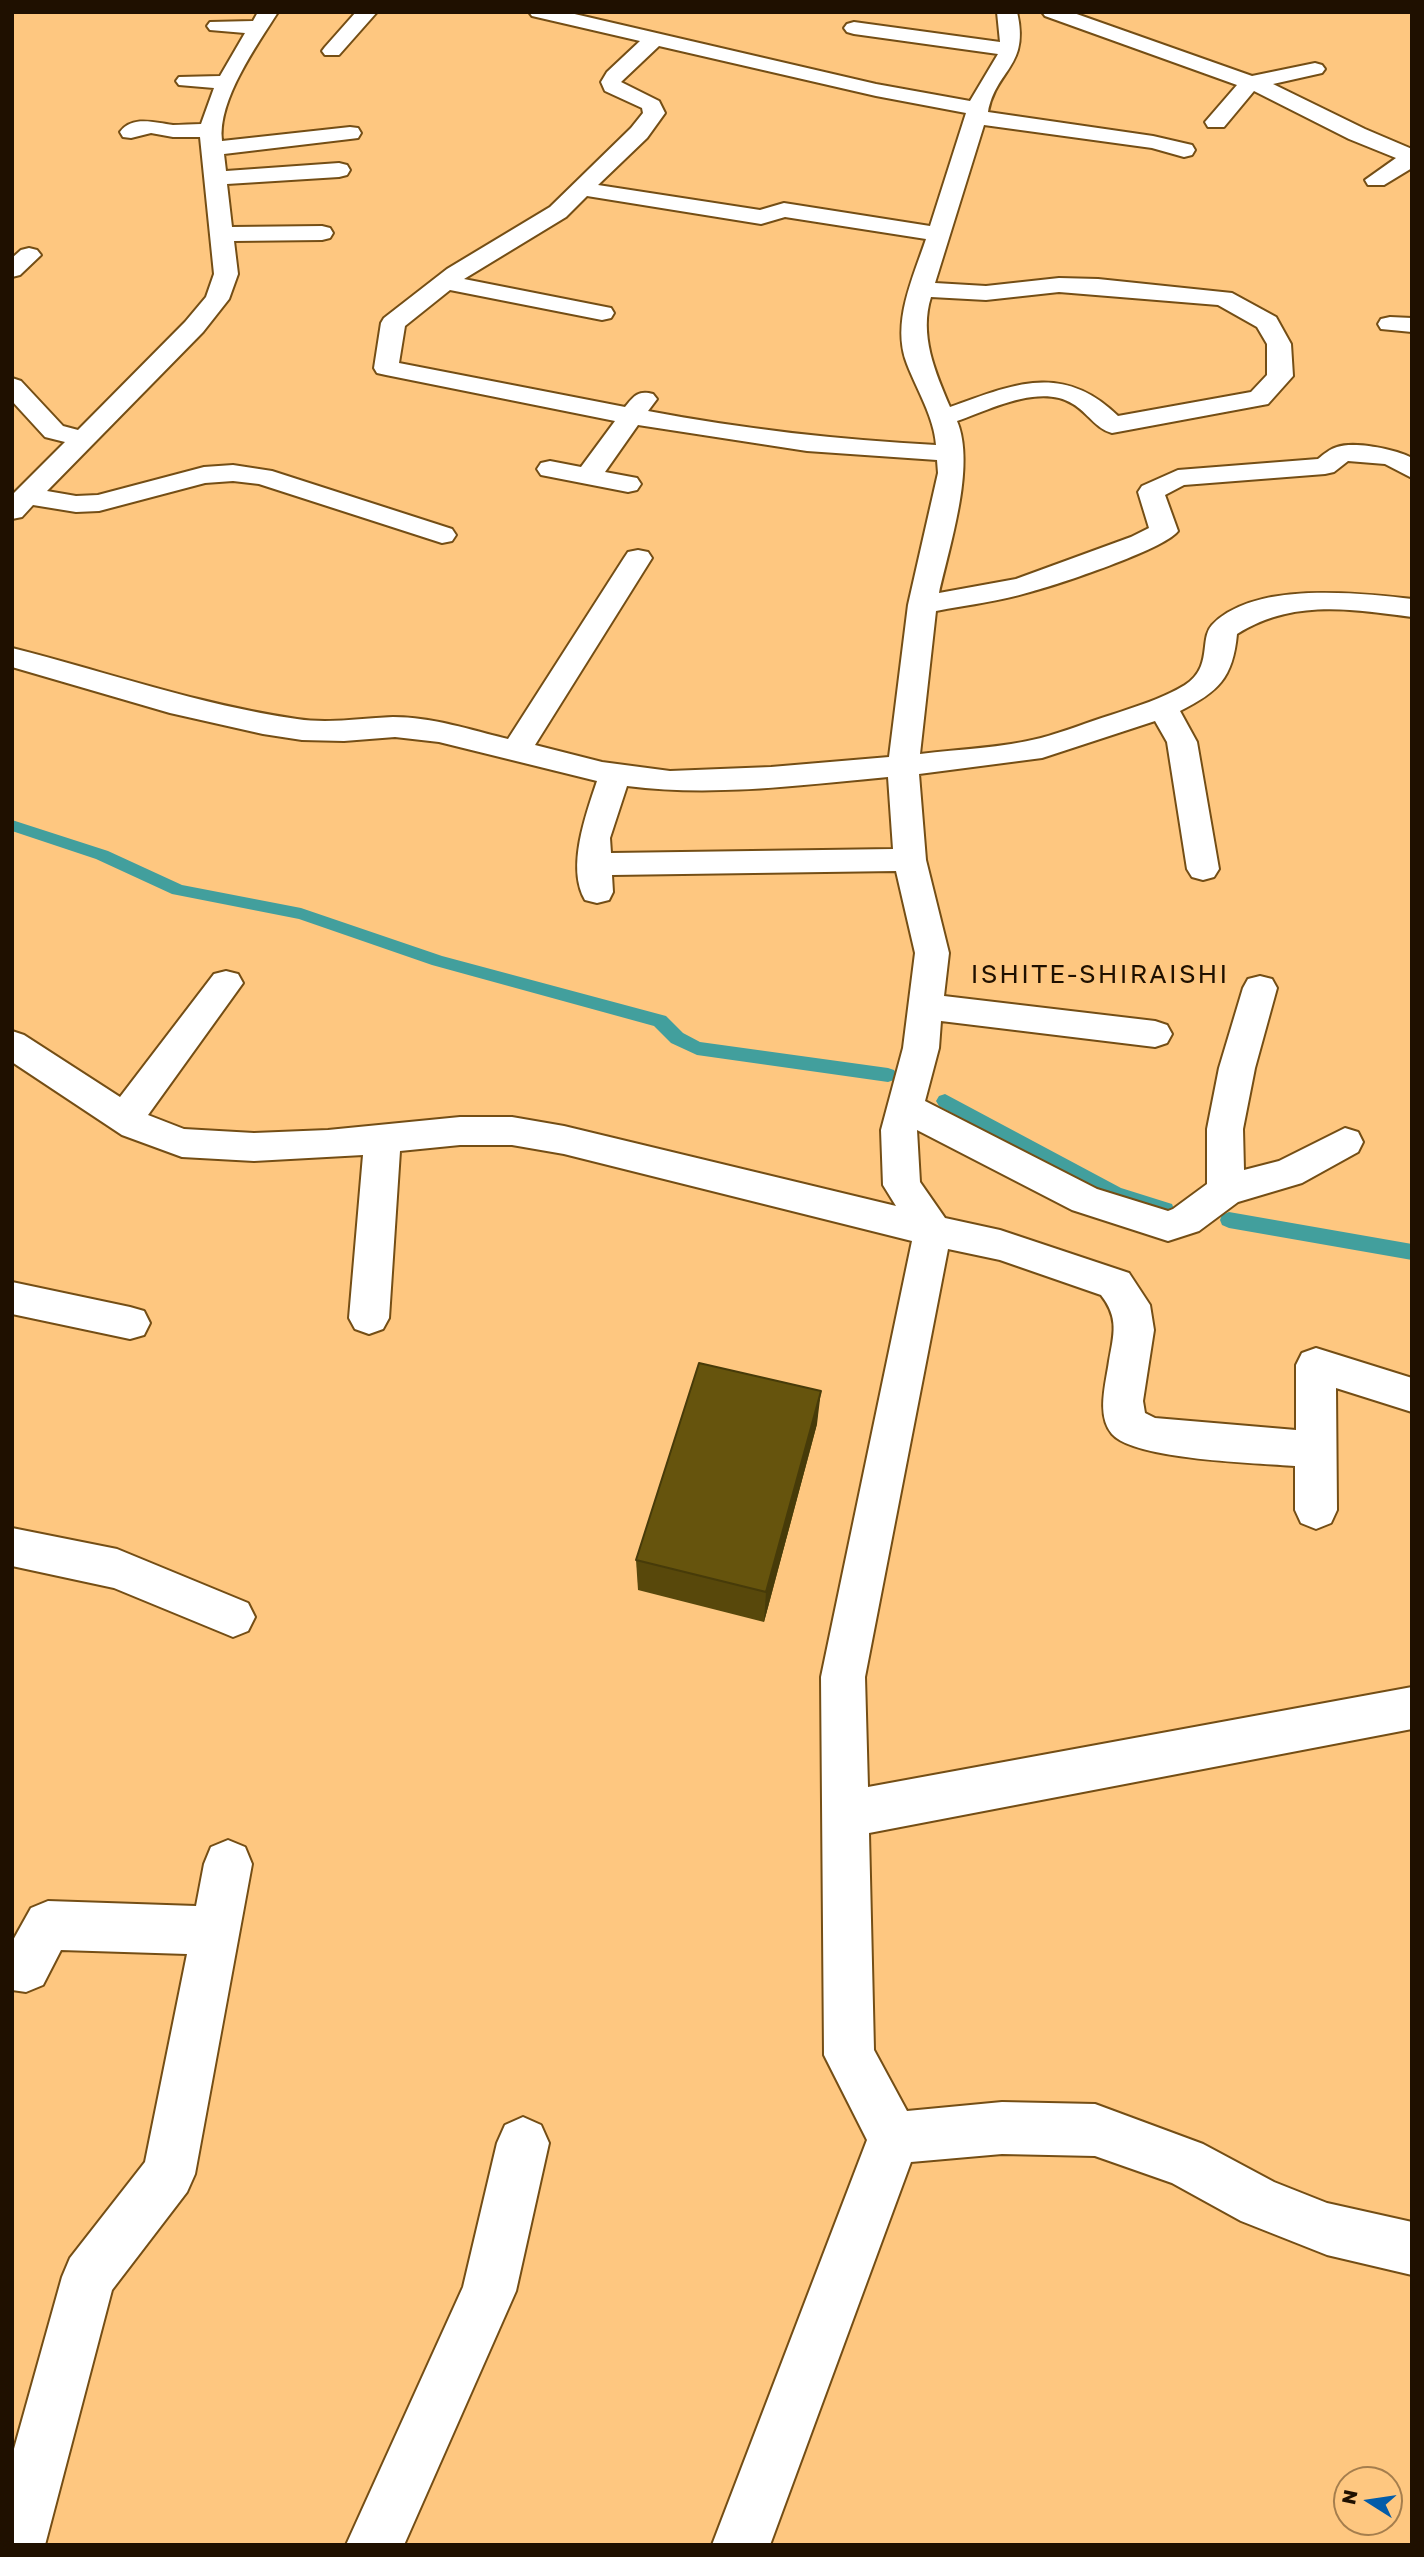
<!DOCTYPE html>
<style>
body{margin:0}
#map{position:relative;width:1424px;height:2557px;overflow:hidden;background:#fec780;font-family:"Golos Text",sans-serif}
canvas{display:block}
.frame{position:absolute;inset:0;border:14px solid #1f1000;pointer-events:none}
.north{position:absolute;left:1333px;top:2466px;width:70px;height:70px;box-sizing:border-box;background:#fec780;border:2px solid #a57e4d;border-radius:50%;rotate:282deg;font-size:19px;font-weight:700;line-height:28px;text-align:center;color:#1f1000}
.north::after{content:'';display:block;margin:auto;width:24px;height:32px;background:#035ca9;clip-path:polygon(50% 0,100% 100%,50% 72%,0 100%)}
</style>
<div id="map">
<canvas width="1424" height="2557"></canvas>
<div class="frame"></div>
<div class="north">N</div>
</div>
<script>
const c = document.querySelector('canvas').getContext('2d');
c.lineJoin = 'round';
function fill(path, color) { c.fillStyle = color; c.fill(path, 'evenodd'); }
function stroke(path, color, width, dash) { c.strokeStyle = color; c.lineWidth = width; c.lineCap = dash ? 'butt' : 'round'; c.setLineDash(dash || []); c.stroke(path); }
function write(font, color, halo, rows, align = 'center') {
  c.font = font + ' "Golos Text",sans-serif'; c.lineWidth = 7; c.setLineDash([]); c.textBaseline = 'middle'; c.strokeStyle = halo; c.fillStyle = color; for (const [text, x, y, turn = 0] of rows) {
    c.save(); c.translate(x, y); c.rotate((+turn || 0) * Math.PI / 180); c.textAlign = isNaN(turn) ? turn : align; if (halo) c.strokeText(text, 0, 0); c.fillText(text, 0, 0); c.restore();
  }
}
const stream = new Path2D(`
 M 12,820 L 108,851 L 182,885 L 301,908 L 442,956 L 666,1016 L 683,1033 L 700,1042 L 888,1068 L 894,1070 L 897,1075 L 894,1080 L 888,1082 L 697,1055 L 671,1043 L 654,1026 L 432,965 L 299,919 L 172,894 L 96,859 L 12,831 Z
 M 945,1094 L 1121,1188 L 1172,1204 L 1174,1209 L 1172,1214 L 1165,1216 L 1108,1198 L 939,1106 L 936,1101 L 939,1096 Z
 M 1229,1212 L 1412,1244 L 1412,1260 L 1229,1228 L 1222,1225 L 1220,1220 L 1222,1215 Z`);
const minor = new Path2D(`
 M 258,12 L 278,12 C 257,45 217,101 222,141 L 350,127 L 358,128 L 361,133 L 358,138 L 350,139 L 224,154 L 226,171 L 339,163 L 347,165 L 350,170 L 347,175 L 339,177 L 227,184 L 232,227 L 322,226 L 330,228 L 333,233 L 330,238 L 322,240 L 234,241 L 238,274 L 229,299 L 203,332 L 47,491 L 76,496 L 98,495 L 204,467 L 233,465 L 272,471 L 452,529 L 456,535 L 452,541 L 442,543 L 259,484 L 233,481 L 205,483 L 99,511 L 76,512 L 33,505 L 22,517 L 12,519 L 12,495 L 65,442 L 45,437 L 12,401 L 12,378 L 21,381 L 63,426 L 78,430 L 185,322 L 206,297 L 214,274 L 200,137 L 173,137 L 151,133 L 131,138 L 123,137 L 120,132 C 132,115 156,123 173,125 C 182,125 192,124 201,124 L 214,88 L 179,85 L 176,81 L 179,77 L 220,76 L 245,33 L 210,30 L 207,26 L 210,22 L 253,21 Z
 M 356,12 L 377,12 L 339,55 L 325,55 L 322,51 L 325,47 Z
 M 529,12 L 566,12 L 876,84 L 970,101 L 998,54 L 854,34 L 847,32 L 844,28 L 847,24 L 854,22 L 1000,42 L 997,12 L 1017,12 C 1030,67 996,69 988,112 L 1153,136 L 1192,145 L 1195,150 L 1192,155 L 1184,157 L 1152,148 L 984,125 L 935,283 L 986,286 L 1059,278 L 1098,279 L 1232,293 L 1276,317 L 1291,344 L 1293,376 L 1268,404 L 1112,433 C 1096,429 1087,412 1073,404 C 1040,383 989,410 957,421 C 976,466 949,547 939,593 L 1016,579 L 1131,537 L 1149,528 L 1138,492 L 1142,486 L 1178,470 L 1318,459 C 1324,454 1330,449 1337,447 C 1354,441 1396,449 1412,458 L 1412,478 L 1385,464 L 1348,461 L 1334,472 L 1325,474 L 1184,485 L 1165,495 L 1178,531 C 1165,549 1057,585 1030,592 C 1000,601 967,605 936,611 L 920,754 C 959,749 1002,748 1041,738 C 1064,732 1088,722 1111,715 C 1137,706 1162,699 1185,685 C 1213,667 1199,639 1212,625 C 1254,581 1358,593 1412,599 L 1412,617 C 1350,609 1293,599 1237,634 C 1233,678 1218,692 1180,711 L 1197,742 L 1219,869 L 1214,877 L 1203,880 L 1192,877 L 1187,869 L 1167,742 L 1155,721 L 1042,758 L 919,774 L 926,860 L 949,953 L 944,996 L 1155,1021 L 1167,1025 L 1172,1034 L 1167,1043 L 1155,1047 L 941,1021 L 939,1048 L 925,1101 L 1097,1189 L 1168,1211 L 1173,1209 L 1207,1184 L 1207,1129 L 1219,1068 L 1243,988 L 1248,979 L 1260,976 L 1272,979 L 1277,988 L 1255,1068 L 1243,1129 L 1244,1170 L 1279,1161 L 1345,1128 L 1358,1132 L 1363,1142 L 1358,1152 L 1302,1183 L 1238,1202 L 1199,1231 L 1168,1241 L 1072,1210 L 917,1130 L 920,1182 L 945,1218 L 1000,1230 L 1129,1273 L 1150,1305 L 1154,1330 L 1143,1401 L 1145,1413 L 1155,1418 L 1296,1430 L 1296,1365 L 1302,1353 L 1316,1348 L 1412,1378 L 1412,1412 L 1336,1388 L 1337,1510 L 1331,1523 L 1316,1529 L 1301,1523 L 1295,1510 L 1295,1466 C 1259,1463 1134,1460 1112,1434 C 1096,1415 1106,1383 1109,1361 C 1114,1334 1119,1318 1101,1295 L 1000,1260 L 948,1249 L 865,1677 L 868,1787 L 1412,1687 L 1412,1729 L 869,1833 L 874,2050 L 907,2111 L 1002,2102 L 1095,2104 L 1203,2144 L 1274,2182 L 1327,2203 L 1412,2222 L 1412,2275 L 1327,2255 L 1241,2221 L 1172,2183 L 1095,2156 L 1002,2154 L 911,2162 L 770,2545 L 712,2545 L 867,2140 L 824,2055 L 821,1677 L 912,1241 L 564,1154 L 512,1145 L 460,1145 L 400,1151 L 389,1318 L 383,1329 L 369,1334 L 355,1329 L 349,1318 L 363,1155 L 254,1161 L 182,1157 L 122,1135 L 12,1062 L 12,1031 L 24,1035 L 120,1097 L 214,974 L 226,971 L 238,974 L 243,983 L 148,1115 L 184,1129 L 254,1133 L 328,1130 L 460,1117 L 512,1117 L 564,1126 L 896,1206 L 883,1185 L 881,1130 L 903,1048 L 915,953 L 896,871 L 612,875 L 613,892 L 609,900 L 597,903 L 585,900 C 566,868 586,814 597,781 L 439,742 L 395,737 L 344,741 L 302,740 L 263,734 L 170,713 L 12,667 L 12,648 C 107,672 200,705 297,719 C 329,724 361,718 393,717 C 432,717 471,730 508,739 L 624,558 L 628,552 L 638,550 L 648,552 L 652,558 L 535,745 L 602,762 L 670,771 L 771,767 L 889,757 L 908,605 L 938,473 L 937,460 L 807,451 L 638,425 L 605,472 L 637,478 L 641,484 L 637,490 L 628,492 L 541,475 L 537,469 L 541,463 L 550,461 L 581,467 L 615,421 L 386,375 L 377,373 L 374,368 L 381,323 L 384,318 L 447,269 L 550,207 L 631,128 L 643,113 L 642,108 L 605,91 L 601,82 L 607,72 L 640,41 L 532,16 ZM 659,46 L 876,96 L 966,113 L 930,226 L 784,203 L 760,210 L 598,185 L 647,138 L 665,113 L 659,101 L 621,82 ZM 587,196 L 761,224 L 785,217 L 926,239 C 913,278 891,323 907,364 C 917,390 934,417 936,445 C 839,440 743,429 648,411 L 657,399 L 653,394 C 638,390 634,396 625,407 L 399,363 L 405,326 L 450,290 L 602,320 L 611,318 L 614,313 L 611,308 L 464,279 L 566,217 ZM 1059,292 L 1218,305 L 1257,327 L 1267,344 L 1267,375 L 1251,392 L 1118,416 C 1063,362 1014,384 950,407 C 935,372 919,335 931,297 L 986,300 ZM 888,777 L 893,849 L 611,853 L 610,838 L 627,786 C 713,797 802,785 888,777 Z
 M 1042,12 L 1071,12 L 1252,76 L 1315,63 L 1322,65 L 1325,69 L 1322,73 L 1273,84 L 1365,129 L 1412,149 L 1412,168 L 1384,185 L 1368,185 L 1365,180 L 1396,158 L 1349,139 L 1254,91 L 1224,127 L 1208,127 L 1205,122 L 1237,85 L 1045,16 Z
 M 29,248 L 37,250 L 41,255 L 20,275 L 12,277 L 12,258 L 21,250 Z
 M 1390,317 L 1412,318 L 1412,332 L 1381,329 L 1378,324 L 1381,319 Z
 M 12,1282 L 130,1307 L 144,1311 L 150,1323 L 144,1335 L 130,1339 L 12,1314 Z
 M 12,1528 L 117,1549 L 248,1603 L 255,1617 L 248,1631 L 233,1637 L 114,1588 L 12,1566 Z
 M 228,1840 L 245,1847 L 252,1864 L 195,2174 L 187,2192 L 112,2290 L 45,2545 L 12,2545 L 12,2456 L 62,2277 L 70,2258 L 145,2162 L 187,1954 L 61,1950 L 43,1985 L 26,1992 L 12,1990 L 12,1942 L 31,1908 L 48,1901 L 196,1906 L 204,1864 L 211,1847 Z
 M 523,2117 L 541,2125 L 549,2143 L 516,2291 L 404,2545 L 346,2545 L 463,2287 L 497,2143 L 505,2125 Z`);
const wall = new Path2D(`
 M 817,1424 L 764,1622 L 638,1590 L 636,1560 Z`);
const shadedWall = new Path2D(`
 M 821,1391 L 817,1424 L 764,1622 L 766,1592 Z`);
const building = new Path2D(`
 M 699,1363 L 821,1391 L 766,1592 L 636,1560 Z`);
const quarterNames = [
 ["ISHITE-SHIRAISHI",1100,975]
];
fill(stream, '#429f9d');
stroke(minor, '#744e15', 4);
fill(minor, '#fff');
fill(wall, '#58480b');
fill(shadedWall, '#473b09');
fill(building, '#66540d');
stroke(building, '#473b09', 2);
c.letterSpacing = '2px';
write('26px', '#1f1000', '#fec780', quarterNames);
c.letterSpacing = '0px';
</script>
